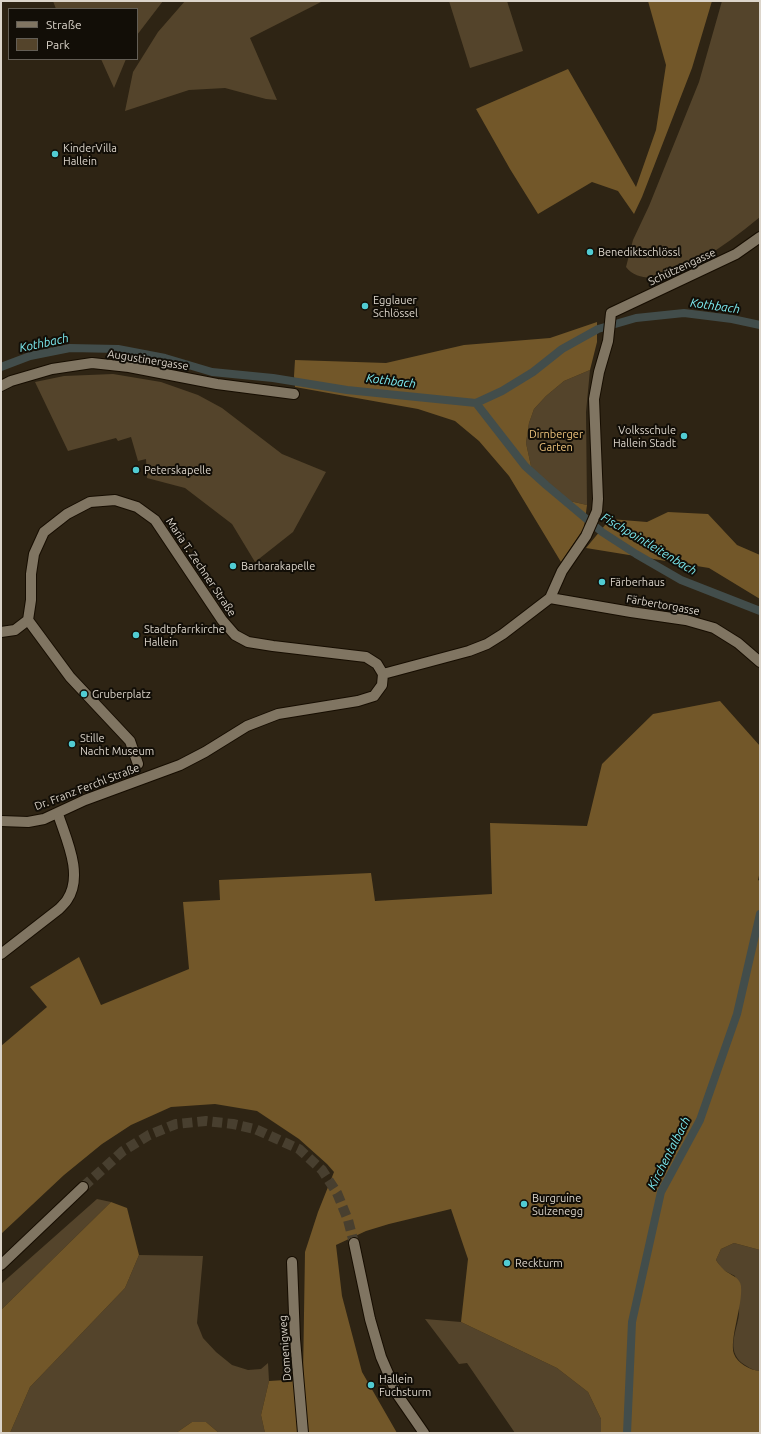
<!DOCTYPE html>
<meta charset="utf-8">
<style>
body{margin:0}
#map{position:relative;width:761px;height:1434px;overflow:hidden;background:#2e2414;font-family:Ubuntu,sans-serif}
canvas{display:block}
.frame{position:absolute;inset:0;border:2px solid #dcd5cb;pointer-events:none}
.legend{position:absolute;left:8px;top:8px;width:130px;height:52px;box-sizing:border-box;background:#120e07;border:1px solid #635e55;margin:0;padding:5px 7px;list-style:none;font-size:12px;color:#dcd5cb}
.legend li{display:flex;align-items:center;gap:8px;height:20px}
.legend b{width:20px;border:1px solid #635e55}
</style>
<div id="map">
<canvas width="761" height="1434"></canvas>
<div class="frame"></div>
<ul class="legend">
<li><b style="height:5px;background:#807562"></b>Straße</li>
<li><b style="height:11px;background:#54442b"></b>Park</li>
</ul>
</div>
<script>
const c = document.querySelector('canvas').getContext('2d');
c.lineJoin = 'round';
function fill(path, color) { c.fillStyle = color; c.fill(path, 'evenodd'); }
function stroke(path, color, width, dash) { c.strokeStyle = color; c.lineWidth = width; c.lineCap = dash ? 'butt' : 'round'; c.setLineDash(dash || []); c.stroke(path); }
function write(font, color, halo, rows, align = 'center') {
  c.font = font + ' Ubuntu,sans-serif'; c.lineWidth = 4; c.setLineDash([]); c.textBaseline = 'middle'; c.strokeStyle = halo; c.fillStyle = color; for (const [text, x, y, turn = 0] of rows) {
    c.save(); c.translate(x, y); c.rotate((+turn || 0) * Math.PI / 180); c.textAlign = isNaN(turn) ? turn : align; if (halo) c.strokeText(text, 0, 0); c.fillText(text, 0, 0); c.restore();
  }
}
const green = new Path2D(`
 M 53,1 L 163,1 L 137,35 L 137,9 L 56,9 Z
 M 185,1 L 323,1 L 250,38 L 277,100 L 266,99 L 225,88 L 189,90 L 125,111 L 133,72 L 158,32 Z
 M 449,1 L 507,1 L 523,51 L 470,68 Z
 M 722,1 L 760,1 L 760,217 C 741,233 720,248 699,261 C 694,264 689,268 683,270 C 666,277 639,284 626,267 L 633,240 L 649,206 L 699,82 Z
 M 101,59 L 126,59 L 114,88 Z
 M 590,370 L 586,412 L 587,505 L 561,499 L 541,483 L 531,466 L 526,443 L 529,423 L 534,409 L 546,396 L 564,381 Z
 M 113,374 L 161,382 L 198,395 L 222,408 L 282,454 L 326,472 L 293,532 L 255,562 L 232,524 L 185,488 L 147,478 L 146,459 L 138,461 L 131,437 L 118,441 L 116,438 L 68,451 L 35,382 L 64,376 Z
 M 97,1199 L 111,1202 L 1,1310 L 1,1284 Z
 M 734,1243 L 760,1250 L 760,1370 L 759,1371 C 752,1370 748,1367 742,1363 C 726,1350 737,1331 739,1314 C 740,1302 737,1288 735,1276 L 723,1270 L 716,1260 L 721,1249 Z
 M 139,1255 L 203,1256 L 197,1323 L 203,1338 L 216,1352 L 232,1365 L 248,1370 L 261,1369 L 268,1363 L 269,1381 L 261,1415 L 265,1433 L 219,1433 L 206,1422 L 192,1422 L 176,1433 L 10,1433 L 30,1387 L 125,1288 Z
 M 425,1319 L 461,1322 L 557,1368 L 588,1392 L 601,1419 L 601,1433 L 515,1433 L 467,1363 L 459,1364 Z`);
const forest = new Path2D(`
 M 648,1 L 712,1 L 692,68 L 642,197 L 634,214 L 618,191 L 592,182 L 538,214 L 510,169 L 476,109 L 568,69 L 636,187 L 656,130 L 666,65 Z
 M 597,322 L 597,342 L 590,370 L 564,381 L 546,396 L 534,409 L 529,423 L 526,443 L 531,466 L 541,483 L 561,499 L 587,505 L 584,528 L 561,562 L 509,476 L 479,441 L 455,421 L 418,409 L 295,387 L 294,376 L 295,360 L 386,363 L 464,345 L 550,338 Z
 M 668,512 L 708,514 L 737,545 L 760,555 L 760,599 L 709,568 L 586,548 L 610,519 L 647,522 Z
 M 720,701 L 760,746 L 760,871 L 758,880 L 760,881 L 760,1250 L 734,1243 L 721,1249 L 716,1260 C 718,1263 721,1267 724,1270 C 730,1275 740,1277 741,1286 C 743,1305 729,1340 734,1354 C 737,1363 750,1370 759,1371 L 760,1370 L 760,1433 L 601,1433 L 601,1419 L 588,1392 L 557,1368 L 461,1322 L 468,1259 L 451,1209 L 389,1224 L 366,1231 L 336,1245 L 342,1296 L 362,1372 L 397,1433 L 265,1433 L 261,1415 L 269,1381 L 285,1380 L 303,1376 L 305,1252 L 318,1212 L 334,1172 L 327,1164 L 299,1139 L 257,1111 L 215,1104 L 171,1107 L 131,1125 L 102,1144 L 64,1175 L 1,1234 L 1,1046 L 47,1007 L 30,987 L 79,957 L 101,1005 L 189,969 L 183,902 L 220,900 L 219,880 L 371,873 L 375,901 L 492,894 L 490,823 L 587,826 L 602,764 L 653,714 Z
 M 111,1202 L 127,1208 L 139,1255 L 125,1288 L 30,1387 L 10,1433 L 1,1433 L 1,1310 Z
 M 192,1422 L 206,1422 L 219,1433 L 176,1433 Z`);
const stream = new Path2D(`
 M 1,367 L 30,356 L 70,348 L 118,349 L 165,358 L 212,372 L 273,378 L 347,390 L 476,403 L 502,391 L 533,372 L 562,349 L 598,329 L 636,318 L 684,313 L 732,319 L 760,325
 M 476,403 L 525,466 L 546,485 L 602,532 L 636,554 L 681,580 L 760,611
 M 627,1433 L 632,1322 L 661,1192 L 700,1120 L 737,1014 L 760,914`);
const secondaryTunnel = new Path2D(`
 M 83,1187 L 123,1151 L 149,1135 L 176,1124 L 206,1121 L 233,1124 L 255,1129 L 299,1149 L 322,1170 L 337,1193 L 348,1220 L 354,1243`);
const street = new Path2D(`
 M 1,386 L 11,381 L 52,369 L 92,363 L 129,367 L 217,384 L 294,394
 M 550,598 L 631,612 L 686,620 L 714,628 L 738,643 L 760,662
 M 28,620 L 31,600 L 31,574 L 34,554 L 44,532 L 67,514 L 90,502 L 115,500 L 137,507 L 155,520 L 222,620 L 235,635 L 248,642 L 273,646 L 366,657 L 377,664 L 383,674
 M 28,620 L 70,677 L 130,741 L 138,764
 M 1,632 L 15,630 L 28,620
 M 383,674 L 469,651 L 487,644 L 503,634 L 550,598 L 562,571 L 586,536 L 597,511 L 598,499 L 594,399 L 599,372 L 608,341 L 611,313 L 736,254 L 760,237
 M 1,821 L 28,822 L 44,819 L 85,800 L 180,765 L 205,752 L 247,726 L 278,714 L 358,701 L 374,696 L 382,685 L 383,674
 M 1,954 L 59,909 C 62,906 65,903 67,900 C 84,875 66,839 58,814
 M 292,1262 L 295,1339 L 303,1433`);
const secondary = new Path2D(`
 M 354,1243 L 370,1319 L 381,1357 L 397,1394 L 424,1433
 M 1,1265 L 83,1187`);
const markers = [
 [55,154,4,"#51ccd3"],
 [590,252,4,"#51ccd3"],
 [365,306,4,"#51ccd3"],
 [684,436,4,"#51ccd3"],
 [136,470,4,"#51ccd3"],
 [233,566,4,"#51ccd3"],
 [602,582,4,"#51ccd3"],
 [136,635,4,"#51ccd3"],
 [84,694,4,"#51ccd3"],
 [72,744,4,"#51ccd3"],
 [524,1204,4,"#51ccd3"],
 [507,1263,4,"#51ccd3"],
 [371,1385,4,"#51ccd3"]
];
const poiNames = [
 ["KinderVilla",63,148],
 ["Hallein",63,161],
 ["Benediktschlössl",598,252],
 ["Egglauer",373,300],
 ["Schlössel",373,313],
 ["Volksschule",676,430,"right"],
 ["Hallein Stadt",676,443,"right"],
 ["Peterskapelle",144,470],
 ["Barbarakapelle",241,566],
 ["Färberhaus",610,582],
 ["Stadtpfarrkirche",144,629],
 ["Hallein",144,642],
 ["Gruberplatz",92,694],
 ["Stille",80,738],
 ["Nacht Museum",80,751],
 ["Burgruine",532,1198],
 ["Sulzenegg",532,1211],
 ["Reckturm",515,1263],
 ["Hallein",379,1379],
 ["Fuchsturm",379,1392]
];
const streetNames = [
 ["Schützengasse",682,267,-25],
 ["Augustinergasse",148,360,9],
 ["Maria T. Zechner Straße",201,567,56],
 ["Färbertorgasse",663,605,10],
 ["Dr. Franz Ferchl Straße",87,787,-21],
 ["Domenigweg",285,1348,-94]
];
const parkNames = [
 ["Dirnberger",556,434],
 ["Garten",556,447]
];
const waterNames = [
 ["Kothbach",715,306,8],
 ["Kothbach",44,343,-12],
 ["Kothbach",391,381,7],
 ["Fischpointleitenbach",649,544,31],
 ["Kirchentalbach",669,1153,-63]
];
fill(green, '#54442b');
fill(forest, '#725729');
stroke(stream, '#424d4b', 8);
stroke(secondaryTunnel, '#483f2f', 10, [10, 5]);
stroke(street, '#160d01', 12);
stroke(secondary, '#160d01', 12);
stroke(street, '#807562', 10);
stroke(secondary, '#807562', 10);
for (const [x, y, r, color] of markers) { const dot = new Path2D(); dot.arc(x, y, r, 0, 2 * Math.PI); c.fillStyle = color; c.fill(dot); stroke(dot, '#120e07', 1.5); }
write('11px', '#dcd5cb', '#120e07', poiNames, 'left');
write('11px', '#dcd5cb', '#120e07', streetNames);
write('11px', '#eec37c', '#120e07', parkNames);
write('italic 12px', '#7cebf1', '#120e07', waterNames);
</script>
